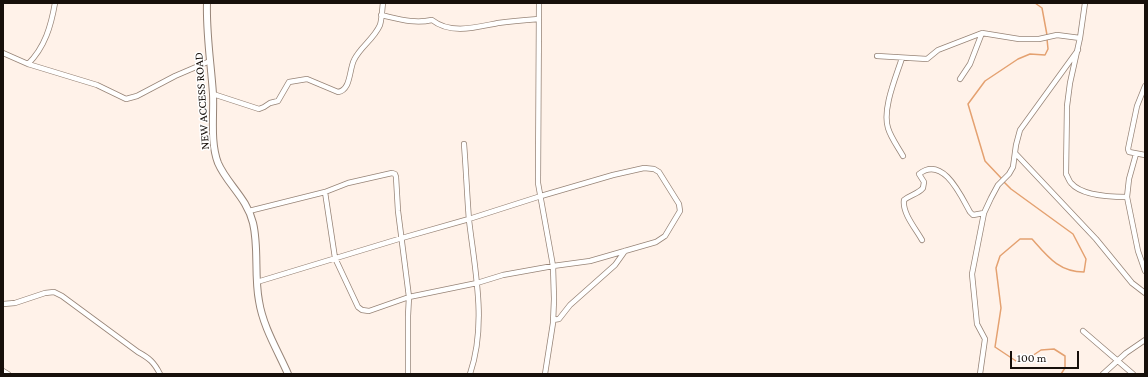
<!DOCTYPE html>
<style>
body{margin:0}
#map{position:relative;width:1148px;height:377px;overflow:hidden;background:#fff2e9;font-family:"Crimson Pro",serif}
canvas{display:block}
.frame{position:absolute;inset:0;border:4px solid #17100b;pointer-events:none}
.scale{position:absolute;left:1010px;top:351px;width:69px;height:18px;box-sizing:border-box;border:2px solid #17100b;border-top:0;padding-left:5px;font-size:12px;line-height:14px;white-space:nowrap;color:#17100b;-webkit-text-stroke:3px #fff;paint-order:stroke}
</style>
<div id="map">
<canvas width="1148" height="377"></canvas>
<div class="frame"></div>
<div class="scale">100 m</div>
</div>
<script>
const c = document.querySelector('canvas').getContext('2d');
c.lineJoin = 'round';
function stroke(path, color, width, dash) { c.strokeStyle = color; c.lineWidth = width; c.lineCap = dash ? 'butt' : 'round'; c.setLineDash(dash || []); c.stroke(path); }
function write(font, color, halo, rows, align = 'center') {
  c.font = font + ' "Crimson Pro",serif'; c.lineWidth = 3; c.setLineDash([]); c.textBaseline = 'middle'; c.strokeStyle = halo; c.fillStyle = color; for (const [text, x, y, turn = 0] of rows) {
    c.save(); c.translate(x, y); c.rotate((+turn || 0) * Math.PI / 180); c.textAlign = isNaN(turn) ? turn : align; if (halo) c.strokeText(text, 0, 0); c.fillText(text, 0, 0); c.restore();
  }
}
const stream = new Path2D(`
 M 1035,3 L 1042,8 L 1047,35
 M 1002,179 L 985,161 L 968,104 L 985,81 L 1018,59 L 1030,54 L 1045,55 L 1048,49 L 1047,39
 M 1004,182 L 1011,189 L 1073,234 L 1086,259 L 1084,272 C 1059,272 1048,257 1032,239 L 1020,239 L 1000,256 L 996,268 L 1001,308 L 995,347 L 1016,361 L 1029,358 L 1041,350 L 1054,349 L 1065,356 L 1065,368 L 1061,374`);
const minor = new Path2D(`
 M 539,3 L 538,183 L 553,266 L 554,299 L 553,323 L 545,374
 M 1085,3 L 1080,38 L 1070,83 L 1067,106 L 1066,174 C 1068,177 1069,181 1071,183 C 1082,196 1111,197 1127,197
 M 381,15 C 399,19 414,24 432,20 C 451,35 477,27 498,23 C 512,21 525,20 539,19
 M 3,53 L 28,64 L 97,85 L 126,99 L 137,96 L 175,76 L 210,61
 M 877,56 L 927,59 L 938,50 L 982,33 L 1019,39 L 1039,39 L 1057,35 L 1080,38
 M 902,58 C 896,77 882,109 888,128 C 891,138 898,147 903,156
 M 28,64 C 45,47 51,26 55,3
 M 960,79 L 970,64 L 982,33
 M 1145,86 L 1137,106 L 1128,149 L 1129,152 L 1145,155
 M 213,94 L 259,109 L 264,107 L 270,103 L 278,101 L 289,82 L 307,79 L 338,92 C 351,90 349,70 354,60 C 360,47 374,39 380,25 C 382,18 382,10 383,3
 M 464,144 C 466,169 467,195 469,220 C 475,271 487,324 470,374
 M 1015,153 L 1096,239 L 1132,283 L 1145,293
 M 1136,154 L 1129,179 L 1127,197 L 1138,251 L 1145,271
 M 249,211 L 325,192 L 348,183 L 392,173 L 395,174 L 396,177 L 398,211 L 409,297 L 408,316 L 408,374
 M 922,240 C 916,229 902,213 904,200 C 910,195 918,194 923,188 L 924,182 L 919,174 C 943,155 961,196 970,212 L 973,215 L 984,213
 M 257,282 L 402,238 L 469,219 L 541,196 L 613,175 L 644,168 L 654,169 L 659,172 L 679,204 L 680,211 L 665,236 L 656,242 L 590,261 L 553,266 L 503,275 L 477,283 L 409,297 L 369,311 L 362,310 L 358,307 L 335,258 L 325,192
 M 3,304 L 15,303 L 45,293 L 54,292 L 62,296 L 138,352 C 149,358 154,362 160,374
 M 553,320 L 559,319 L 570,305 L 615,265 L 625,251
 M 1083,331 L 1133,374
 M 3,371 L 8,374
 M 980,374 L 985,339 L 977,324 L 972,274 L 984,213 L 991,198 L 998,185 L 1009,174 L 1013,167 L 1016,145 L 1020,130 L 1078,50
 M 1103,374 L 1126,353 L 1145,340`);
const secondary = new Path2D(`
 M 207,3 C 206,33 211,64 213,94 C 214,116 210,142 218,163 C 227,184 247,198 253,223 C 259,248 254,275 259,301 C 263,327 278,351 288,374`);
const streetNames = [
 ["NEW ACCESS ROAD",202,101,-94]
];
stroke(stream, '#e4a170', 1.5);
stroke(minor, '#978477', 6);
stroke(secondary, '#978477', 8);
stroke(minor, '#fff', 4.5);
stroke(secondary, '#fff', 6);
write('12px', '#17100b', '#fff', streetNames);
</script>
